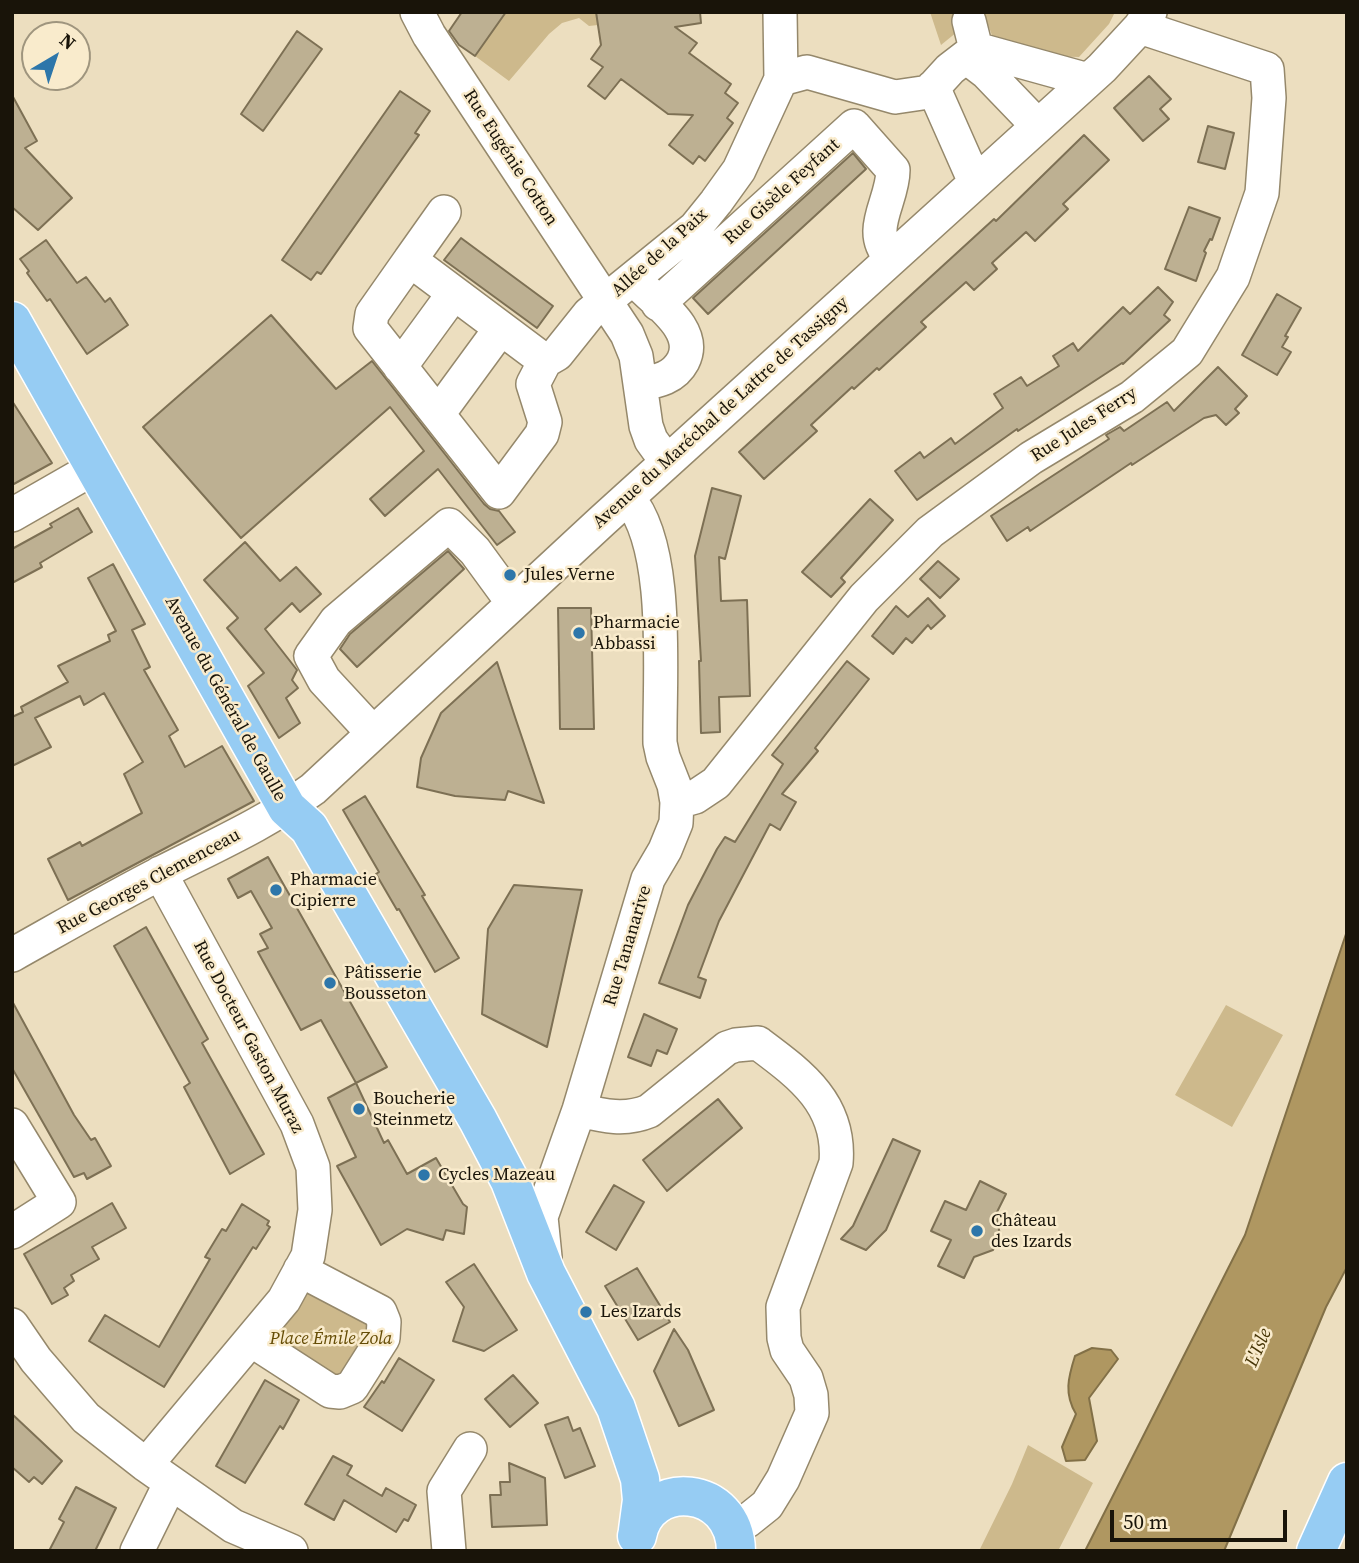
<!DOCTYPE html>
<meta charset="utf-8">
<style>
body{margin:0}
#map{position:relative;width:1359px;height:1563px;overflow:hidden;background:#ecdebf;font-family:"Source Serif 4",serif}
canvas{display:block}
.frame{position:absolute;inset:0;border:14px solid #191409;pointer-events:none}
.north{position:absolute;left:21px;top:21px;width:70px;height:70px;box-sizing:border-box;background:#f9ebcc;border:2px solid #9f957e;border-radius:50%;rotate:39deg;font-size:19px;font-weight:700;line-height:28px;text-align:center;color:#191409}
.north::after{content:'';display:block;margin:auto;width:24px;height:32px;background:#2d76aa;clip-path:polygon(50% 0,100% 100%,50% 72%,0 100%)}
.scale{position:absolute;left:1110px;top:1510px;width:177px;height:32px;box-sizing:border-box;border:4px solid #191409;border-top:0;padding-left:9px;font-size:21px;line-height:24px;white-space:nowrap;color:#191409;-webkit-text-stroke:5px #f9ebcc;paint-order:stroke}
</style>
<div id="map">
<canvas width="1359" height="1563"></canvas>
<div class="frame"></div>
<div class="north">N</div>
<div class="scale">50 m</div>
</div>
<script>
const c = document.querySelector('canvas').getContext('2d');
c.lineJoin = 'round';
function fill(path, color) { c.fillStyle = color; c.fill(path, 'evenodd'); }
function stroke(path, color, width, dash) { c.strokeStyle = color; c.lineWidth = width; c.lineCap = dash ? 'butt' : 'round'; c.setLineDash(dash || []); c.stroke(path); }
function write(font, color, halo, rows, align = 'center') {
  c.font = font + ' "Source Serif 4",serif'; c.lineWidth = 5; c.setLineDash([]); c.textBaseline = 'middle'; c.strokeStyle = halo; c.fillStyle = color; for (const [text, x, y, turn = 0] of rows) {
    c.save(); c.translate(x, y); c.rotate((+turn || 0) * Math.PI / 180); c.textAlign = isNaN(turn) ? turn : align; if (halo) c.strokeText(text, 0, 0); c.fillText(text, 0, 0); c.restore();
  }
}
const green = new Path2D(`
 M 506,12 L 596,12 L 598,25 L 589,26 L 579,18 L 562,23 L 549,34 L 509,81 L 475,56 Z
 M 930,12 L 958,12 L 957,32 L 941,45 Z
 M 983,12 L 1115,12 L 1109,24 L 1079,57 L 1007,55 L 997,48 Z
 M 1226,1005 L 1283,1035 L 1232,1127 L 1175,1095 Z
 M 312,1287 L 375,1324 L 343,1381 L 271,1345 Z
 M 1028,1445 L 1093,1483 L 1058,1551 L 979,1551 L 1012,1484 Z`);
const water = new Path2D(`
 M 1347,931 L 1347,1267 L 1326,1307 L 1224,1551 L 1085,1551 L 1245,1235 Z
 M 1092,1348 L 1111,1350 L 1118,1359 L 1089,1398 L 1097,1441 L 1085,1460 L 1066,1461 L 1062,1447 L 1076,1414 C 1064,1394 1068,1378 1075,1356 Z`);
const building = new Path2D(`
 M 462,12 L 506,12 L 475,56 L 459,45 L 449,31 Z
 M 596,12 L 700,12 L 701,23 L 675,27 L 697,43 L 689,53 L 731,84 L 725,93 L 738,103 L 727,118 L 733,123 L 705,161 L 699,156 L 693,164 L 669,145 L 693,115 L 668,114 L 621,79 L 605,99 L 588,86 L 603,67 L 591,59 L 601,45 Z
 M 297,31 L 322,49 L 263,131 L 241,114 Z
 M 1149,76 L 1171,99 L 1160,109 L 1169,119 L 1143,141 L 1114,108 Z
 M 400,91 L 430,111 L 415,133 L 419,135 L 321,274 L 317,272 L 311,280 L 282,260 Z
 M 12,95 L 37,141 L 25,148 L 72,198 L 38,230 L 12,207 Z
 M 1208,126 L 1234,133 L 1225,169 L 1198,162 Z
 M 1084,135 L 1109,160 L 1063,204 L 1068,209 L 1035,241 L 1026,232 L 992,263 L 997,269 L 974,290 L 966,282 L 921,322 L 926,327 L 879,370 L 877,368 L 854,389 L 852,387 L 811,425 L 817,431 L 764,479 L 739,452 L 994,219 L 996,221 Z
 M 853,153 L 866,169 L 708,314 L 693,298 Z
 M 1189,207 L 1220,218 L 1212,240 L 1210,239 L 1204,251 L 1206,253 L 1196,281 L 1165,269 Z
 M 461,238 L 553,306 L 537,328 L 444,260 Z
 M 46,240 L 77,283 L 86,277 L 105,302 L 110,298 L 128,325 L 87,354 L 50,299 L 47,301 L 27,273 L 29,271 L 20,259 Z
 M 1158,287 L 1173,302 L 1164,315 L 1170,320 L 1123,364 L 1122,363 L 1018,431 L 1017,429 L 917,500 L 895,471 L 920,452 L 924,458 L 951,438 L 955,444 L 1003,408 L 994,394 L 1021,377 L 1027,386 L 1059,366 L 1053,356 L 1073,343 L 1078,351 L 1123,307 L 1130,314 Z
 M 1277,294 L 1301,308 L 1285,336 L 1288,337 L 1282,347 L 1291,352 L 1277,375 L 1242,355 Z
 M 271,315 L 336,389 L 372,361 L 484,504 L 490,509 L 499,511 L 515,532 L 497,545 L 438,469 L 385,516 L 370,499 L 424,451 L 390,407 L 241,538 L 143,427 Z
 M 1218,367 L 1247,396 L 1235,409 L 1239,413 L 1226,425 L 1216,415 L 1204,418 L 1132,465 L 1131,463 L 1030,531 L 1028,527 L 1007,541 L 991,516 L 1109,439 L 1106,435 L 1120,427 L 1124,431 L 1167,402 L 1174,411 Z
 M 12,401 L 52,463 L 12,485 Z
 M 712,488 L 741,496 L 725,559 L 719,557 L 721,601 L 747,600 L 750,696 L 719,697 L 720,732 L 701,733 L 699,661 L 701,661 L 695,556 Z
 M 870,499 L 893,520 L 841,578 L 845,582 L 831,597 L 802,572 Z
 M 78,508 L 92,532 L 40,563 L 42,567 L 12,583 L 12,549 L 52,527 L 50,524 Z
 M 245,542 L 280,581 L 296,567 L 321,594 L 300,612 L 292,603 L 265,629 L 297,670 L 292,680 L 298,688 L 286,698 L 300,723 L 279,738 L 248,686 L 264,673 L 227,628 L 238,618 L 204,580 Z
 M 448,551 L 464,569 L 357,667 L 340,649 L 350,634 Z
 M 938,561 L 959,579 L 940,598 L 920,579 Z
 M 113,564 L 145,624 L 132,630 L 150,667 L 144,670 L 178,730 L 169,736 L 185,767 L 222,746 L 254,801 L 68,900 L 48,859 L 80,842 L 82,846 L 142,813 L 124,774 L 143,762 L 104,693 L 84,705 L 80,696 L 35,718 L 51,747 L 12,766 L 12,717 L 23,712 L 21,707 L 68,682 L 58,666 L 110,641 L 108,635 L 116,631 L 88,578 Z
 M 928,598 L 945,616 L 931,629 L 928,625 L 912,643 L 906,638 L 893,654 L 872,636 L 896,606 L 908,617 Z
 M 558,608 L 591,608 L 594,729 L 560,729 Z
 M 847,661 L 869,679 L 815,748 L 818,751 L 782,794 L 796,802 L 780,830 L 770,824 L 719,921 L 698,977 L 706,980 L 700,998 L 659,983 L 688,905 L 717,849 L 725,837 L 735,842 L 783,764 L 772,755 Z
 M 497,662 L 515,717 L 544,803 L 508,791 L 505,800 L 455,796 L 417,787 L 421,758 L 441,713 Z
 M 365,796 L 425,895 L 422,896 L 459,958 L 435,972 L 399,909 L 397,910 L 376,874 L 379,872 L 343,810 Z
 M 268,857 L 387,1067 L 356,1083 L 321,1020 L 301,1030 L 258,952 L 268,948 L 260,934 L 272,928 L 251,891 L 238,898 L 228,879 Z
 M 514,885 L 582,890 L 547,1047 L 482,1014 L 488,929 Z
 M 146,927 L 208,1039 L 202,1043 L 264,1154 L 230,1174 L 184,1087 L 190,1083 L 114,946 Z
 M 12,1001 L 74,1115 L 91,1140 L 95,1138 L 111,1166 L 87,1179 L 84,1173 L 74,1177 L 12,1068 Z
 M 644,1014 L 677,1029 L 667,1054 L 657,1050 L 651,1066 L 628,1057 Z
 M 356,1083 L 384,1143 L 388,1140 L 407,1174 L 436,1158 L 463,1204 L 467,1207 L 464,1234 L 446,1230 L 443,1240 L 407,1229 L 381,1245 L 337,1166 L 356,1157 L 328,1098 Z
 M 718,1099 L 742,1128 L 667,1191 L 643,1160 Z
 M 893,1139 L 920,1151 L 886,1230 L 866,1250 L 841,1239 L 853,1226 Z
 M 980,1181 L 1006,1194 L 996,1214 L 1000,1235 L 993,1250 L 974,1257 L 964,1278 L 938,1266 L 951,1240 L 931,1231 L 945,1201 L 966,1210 Z
 M 614,1185 L 644,1202 L 616,1250 L 586,1232 Z
 M 112,1203 L 126,1228 L 92,1247 L 99,1259 L 71,1275 L 74,1281 L 64,1288 L 68,1295 L 52,1304 L 24,1254 Z
 M 242,1204 L 269,1221 L 267,1225 L 270,1227 L 256,1249 L 253,1247 L 164,1387 L 89,1341 L 105,1315 L 159,1347 L 210,1259 L 205,1257 L 222,1229 L 226,1231 Z
 M 474,1264 L 517,1330 L 484,1351 L 453,1341 L 464,1307 L 446,1282 Z
 M 637,1268 L 670,1322 L 638,1340 L 605,1286 Z
 M 674,1329 L 688,1350 L 714,1410 L 679,1426 L 654,1371 Z
 M 399,1358 L 434,1380 L 402,1431 L 364,1407 L 382,1381 L 384,1383 Z
 M 513,1375 L 538,1403 L 510,1427 L 485,1399 Z
 M 265,1380 L 299,1400 L 283,1429 L 280,1426 L 245,1483 L 216,1466 Z
 M 12,1414 L 62,1461 L 42,1484 L 34,1477 L 29,1482 L 12,1467 Z
 M 568,1417 L 573,1431 L 580,1428 L 595,1466 L 565,1478 L 545,1425 Z
 M 333,1456 L 352,1466 L 347,1475 L 382,1496 L 386,1488 L 416,1505 L 408,1521 L 404,1519 L 396,1532 L 344,1500 L 334,1520 L 305,1504 Z
 M 509,1463 L 545,1478 L 547,1525 L 492,1527 L 490,1495 L 501,1495 L 500,1482 L 510,1482 Z
 M 76,1487 L 116,1508 L 95,1551 L 49,1551 L 64,1522 L 59,1519 Z`);
const minor = new Path2D(`
 M 417,12 L 429,35 L 627,334 L 636,356 L 646,426 L 651,440 L 667,462
 M 969,21 L 976,49
 M 976,49 L 1088,80
 M 966,57 L 987,73 L 1038,126
 M 781,79 L 807,72 L 895,97 L 929,92 L 950,69 L 976,49
 M 933,87 L 975,182
 M 410,260 L 444,212
 M 658,304 L 854,126 L 893,170 C 893,202 865,230 891,258
 M 545,361 L 410,260 L 372,314 L 370,328 L 499,492 L 542,434 L 545,422 L 533,384 L 545,361 L 557,354 L 589,314 L 695,228 L 716,202 L 739,170 L 781,79 L 780,12
 M 400,367 L 454,293
 M 641,384 C 658,381 674,378 683,361 C 698,332 661,306 643,288
 M 438,414 L 501,328
 M 12,515 L 94,468
 M 373,733 L 324,680 L 311,656 L 336,621 L 449,525 L 475,551 L 513,603
 M 677,802 L 695,797 L 716,783 L 864,598 L 930,532 L 1031,458 L 1132,397 L 1187,352 L 1233,277 L 1262,193 L 1269,98 L 1267,69 L 1140,27
 M 160,873 L 297,1124 L 313,1167 L 315,1210 L 308,1256 L 284,1300 L 146,1465 L 233,1526 L 291,1551
 M 12,955 C 62,927 112,898 163,872 C 214,846 266,823 313,789 L 602,521 L 1102,68 L 1140,27 L 1150,12
 M 579,1110 C 604,1116 625,1121 649,1111 L 727,1048 L 736,1045 L 758,1043 C 801,1075 841,1104 836,1163 L 783,1307 L 784,1338 L 787,1350 L 806,1378 L 811,1395 L 812,1413 L 783,1479 L 767,1505 L 747,1521 L 732,1527
 M 12,1125 L 59,1202 L 12,1232
 M 545,1257 L 541,1217 L 579,1110 L 648,879 L 665,850 L 676,823 L 677,802 L 674,785 L 663,757 L 660,743 C 659,679 671,547 628,498
 M 12,1325 L 36,1360 L 86,1418 L 146,1465
 M 251,1340 L 330,1391 L 340,1392 L 352,1387 L 383,1338 L 384,1322 L 380,1312 L 300,1270
 M 137,1551 L 170,1484
 M 449,1551 L 444,1491 L 470,1449`);
const major = new Path2D(`
 M 12,321 L 287,808 L 309,828 L 478,1120 L 510,1181 L 546,1273 L 616,1408 L 640,1479 L 642,1500 L 638,1530
 M 637,1536 C 647,1478 735,1484 736,1551
 M 1316,1551 L 1347,1482`);
const markers = [
 [510,575,7,"#2d76aa"],
 [579,633,7,"#2d76aa"],
 [276,890,7,"#2d76aa"],
 [330,983,7,"#2d76aa"],
 [359,1109,7,"#2d76aa"],
 [424,1175,7,"#2d76aa"],
 [977,1231,7,"#2d76aa"],
 [586,1312,7,"#2d76aa"]
];
const streetNames = [
 ["Rue Eugénie Cotton",510,158,57],
 ["Rue Gisèle Feyfant",782,192,-42],
 ["Allée de la Paix",660,253,-42],
 ["Avenue du Maréchal de Lattre de Tassigny",721,413,-42],
 ["Rue Jules Ferry",1084,425,-33],
 ["Avenue du Général de Gaulle",225,699,61],
 ["Rue Georges Clemenceau",149,882,-28],
 ["Rue Tananarive",628,946,-73],
 ["Rue Docteur Gaston Muraz",248,1037,62]
];
const poiNames = [
 ["Jules Verne",524,575],
 ["Pharmacie",593,623],
 ["Abbassi",593,644],
 ["Pharmacie",290,880],
 ["Cipierre",290,901],
 ["Pâtisserie",344,973],
 ["Bousseton",344,994],
 ["Boucherie",373,1099],
 ["Steinmetz",373,1120],
 ["Cycles Mazeau",438,1175],
 ["Château",991,1221],
 ["des Izards",991,1242],
 ["Les Izards",600,1312]
];
const parkNames = [
 ["Place Émile Zola",331,1339]
];
const waterNames = [
 ["L'Isle",1259,1348,-67]
];
fill(green, '#cdb98c');
fill(water, '#af9761');
stroke(water, '#827047', 2);
fill(building, '#bdb092');
stroke(building, '#7d7054', 2);
stroke(minor, '#95886b', 36);
stroke(major, '#fff', 41);
stroke(minor, '#fff', 33);
stroke(major, '#96ccf3', 38);
for (const [x, y, r, color] of markers) { const dot = new Path2D(); dot.arc(x, y, r, 0, 2 * Math.PI); c.fillStyle = color; c.fill(dot); stroke(dot, '#f9ebcc', 2.5); }
write('18px', '#191409', '#f9ebcc', streetNames);
write('18px', '#191409', '#f9ebcc', poiNames, 'left');
write('italic 18px', '#654c05', '#f9ebcc', parkNames);
write('italic 19px', '#463506', '#f9ebcc', waterNames);
</script>
